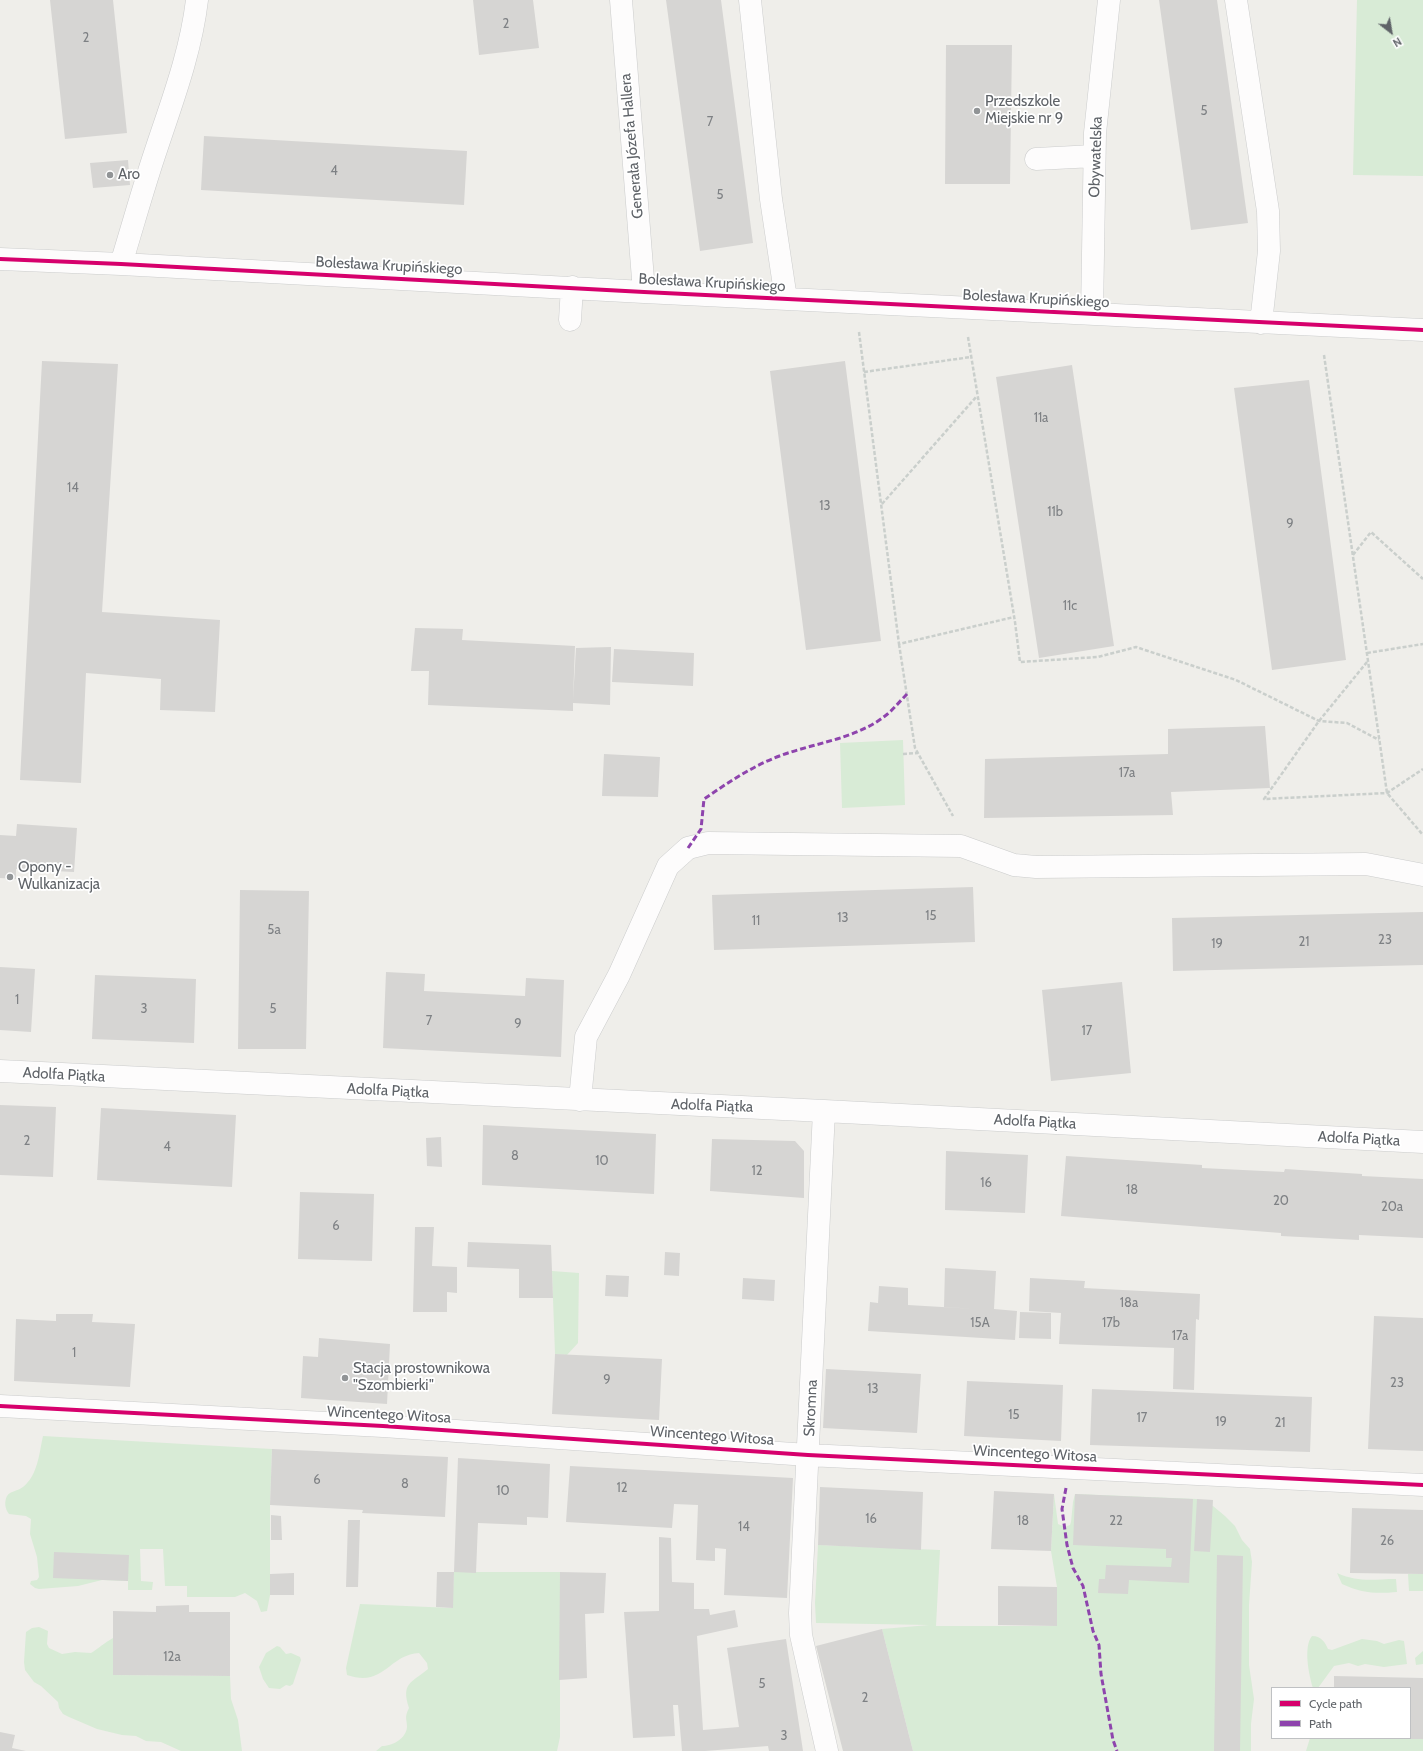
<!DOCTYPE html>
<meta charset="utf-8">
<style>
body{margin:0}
#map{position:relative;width:1423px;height:1751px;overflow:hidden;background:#efeeea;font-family:Cabin,sans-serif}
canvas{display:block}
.legend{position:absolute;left:1271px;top:1687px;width:140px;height:52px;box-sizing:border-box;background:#fff;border:1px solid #bfc1c3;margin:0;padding:5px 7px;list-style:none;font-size:12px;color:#5f6368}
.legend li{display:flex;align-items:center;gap:8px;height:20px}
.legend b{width:20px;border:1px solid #bfc1c3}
.north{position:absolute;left:1371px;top:12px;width:40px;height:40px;-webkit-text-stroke:3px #fff;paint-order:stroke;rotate:149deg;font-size:11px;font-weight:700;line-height:16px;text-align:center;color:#5f6368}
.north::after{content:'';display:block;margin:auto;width:14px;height:18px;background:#5f6368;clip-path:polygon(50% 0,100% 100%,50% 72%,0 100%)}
</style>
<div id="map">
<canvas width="1423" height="1751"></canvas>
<ul class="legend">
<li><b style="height:5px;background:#d6006c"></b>Cycle path</li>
<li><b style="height:5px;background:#8e44ad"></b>Path</li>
</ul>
<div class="north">N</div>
</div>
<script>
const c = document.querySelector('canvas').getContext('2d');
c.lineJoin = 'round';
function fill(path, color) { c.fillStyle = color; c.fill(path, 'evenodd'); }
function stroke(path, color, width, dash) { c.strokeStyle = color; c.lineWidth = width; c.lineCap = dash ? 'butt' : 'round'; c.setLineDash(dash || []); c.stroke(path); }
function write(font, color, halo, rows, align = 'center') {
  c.font = font + ' Cabin,sans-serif'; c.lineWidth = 3.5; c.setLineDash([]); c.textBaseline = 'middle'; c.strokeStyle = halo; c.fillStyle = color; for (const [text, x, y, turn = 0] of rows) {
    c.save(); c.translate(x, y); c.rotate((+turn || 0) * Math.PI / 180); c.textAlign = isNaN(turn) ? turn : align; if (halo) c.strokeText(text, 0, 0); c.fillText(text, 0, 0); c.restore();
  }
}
const green = new Path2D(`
 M 1357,0 L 1423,0 L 1423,176 L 1353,175 Z
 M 903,740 L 905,805 L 842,808 L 840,743 Z
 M 552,1271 L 579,1273 L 578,1343 L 567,1355 L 555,1354 Z
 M 43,1436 L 272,1449 L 270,1505 L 270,1595 L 267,1611 L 261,1612 L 257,1601 L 245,1593 L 235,1597 L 187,1597 L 187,1586 L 165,1586 L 163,1549 L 140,1549 L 141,1581 L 153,1582 L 152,1590 L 128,1590 L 128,1581 L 102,1580 L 78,1586 L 39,1589 L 35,1588 L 30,1584 L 31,1581 L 37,1580 L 39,1577 L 37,1557 L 30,1534 L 31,1519 L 26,1516 L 9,1514 C 5,1509 4,1502 7,1496 C 10,1491 18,1491 23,1487 C 38,1475 39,1454 43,1436 Z
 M 1054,1494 L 1058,1524 L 1065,1527 L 1070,1525 L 1071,1522 L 1073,1502 L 1075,1494 L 1197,1499 L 1213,1506 L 1225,1516 L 1235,1526 L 1242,1540 L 1250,1549 L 1252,1562 L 1249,1605 L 1249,1665 L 1254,1699 L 1251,1724 L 1251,1751 L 913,1751 L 882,1629 L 929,1625 L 816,1623 L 815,1603 L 818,1545 L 940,1550 L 936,1626 L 1056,1626 L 1057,1587 L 1051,1551 Z
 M 454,1572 L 560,1572 L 560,1737 L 557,1751 L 376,1751 L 382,1746 C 392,1746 406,1739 407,1727 C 407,1719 404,1718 409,1708 C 401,1683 411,1683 428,1669 L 427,1663 L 419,1653 C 388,1655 384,1688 347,1675 L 346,1668 L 360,1604 L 452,1608 Z
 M 1337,1573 C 1360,1583 1373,1579 1396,1579 L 1397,1592 C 1375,1594 1362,1593 1342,1584 Z
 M 1408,1574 L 1423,1574 L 1423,1591 L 1409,1591 Z
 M 39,1627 L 48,1631 L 47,1644 L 49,1648 L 62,1654 L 75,1652 L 91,1653 C 99,1648 104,1643 113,1638 L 113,1675 L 230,1676 L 231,1699 L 238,1720 L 242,1751 L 181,1751 L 161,1742 L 146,1741 L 136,1736 L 122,1735 L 97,1729 L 69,1717 L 63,1714 L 59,1708 L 58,1702 L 41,1686 L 34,1682 L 25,1670 L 24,1662 L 26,1632 L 32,1628 Z
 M 1312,1636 C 1321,1636 1325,1642 1328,1649 L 1332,1650 L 1362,1639 L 1377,1641 L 1384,1644 L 1399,1640 L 1404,1641 L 1407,1664 L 1384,1667 L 1365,1664 L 1358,1666 L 1349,1663 L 1334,1666 L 1318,1688 L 1313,1688 C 1309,1675 1303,1647 1312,1636 Z
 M 277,1646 L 280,1647 L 286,1654 L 291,1653 L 300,1657 L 301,1660 L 293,1684 L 290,1686 L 286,1685 L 280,1689 L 269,1688 L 263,1679 L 259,1667 L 266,1653 Z
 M 1423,1651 L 1423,1664 L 1416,1665 L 1415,1658 Z
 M 1310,1738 L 1423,1739 L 1423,1751 L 1306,1751 Z`);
const building = new Path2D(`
 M 50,0 L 113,0 L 127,133 L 65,139 Z
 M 473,0 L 533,0 L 539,48 L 479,55 Z
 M 666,0 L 721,0 L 753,243 L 700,251 Z
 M 1159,0 L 1217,0 L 1248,223 L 1191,230 Z
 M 946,45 L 1012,45 L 1010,184 L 945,184 Z
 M 204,136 L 467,151 L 464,205 L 201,190 Z
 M 128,160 L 130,185 L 93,188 L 90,163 Z
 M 42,361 L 118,364 L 102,612 L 220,620 L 215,712 L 160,710 L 161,679 L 86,673 L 81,783 L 20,780 Z
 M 845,361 L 881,641 L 806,650 L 770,371 Z
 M 1072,365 L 1114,646 L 1039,658 L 996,377 Z
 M 1309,380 L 1346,660 L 1272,670 L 1234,388 Z
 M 415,628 L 463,629 L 462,640 L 575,646 L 573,700 L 576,648 L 611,647 L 610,705 L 573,703 L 573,711 L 428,705 L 429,671 L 411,671 Z
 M 614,649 L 694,653 L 693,686 L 612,682 Z
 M 1265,726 L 1270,788 L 1171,792 L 1173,815 L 984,818 L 985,759 L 1168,754 L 1168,729 Z
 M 604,754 L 660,757 L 658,797 L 602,796 Z
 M 17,824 L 77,828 L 74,872 L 16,869 L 16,879 L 0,878 L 0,835 L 16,836 Z
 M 973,887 L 975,942 L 714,950 L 712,895 Z
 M 240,890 L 309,891 L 306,1049 L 238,1049 Z
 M 1423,912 L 1423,965 L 1173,971 L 1172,918 Z
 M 0,967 L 35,969 L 31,1032 L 0,1030 Z
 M 386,972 L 425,974 L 424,991 L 525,996 L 526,978 L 564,980 L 561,1057 L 383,1048 Z
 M 95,975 L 196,979 L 194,1043 L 92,1039 Z
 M 1122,982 L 1131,1073 L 1051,1081 L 1042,990 Z
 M 0,1105 L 56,1107 L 53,1177 L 0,1175 Z
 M 101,1108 L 236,1115 L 232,1187 L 97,1180 Z
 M 483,1125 L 656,1134 L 654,1194 L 482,1185 Z
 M 441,1137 L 442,1167 L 427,1166 L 426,1138 Z
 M 712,1139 L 795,1141 L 804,1151 L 804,1198 L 710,1191 Z
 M 946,1151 L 1028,1155 L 1025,1213 L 945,1210 Z
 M 1066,1156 L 1202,1165 L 1202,1168 L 1284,1172 L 1285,1169 L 1362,1174 L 1362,1176 L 1423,1179 L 1423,1238 L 1359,1235 L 1359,1240 L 1281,1236 L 1281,1233 L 1061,1216 Z
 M 300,1192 L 374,1194 L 372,1261 L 298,1259 Z
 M 415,1227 L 434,1227 L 432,1266 L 457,1267 L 457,1293 L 447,1292 L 447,1312 L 413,1312 Z
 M 468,1242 L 551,1245 L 553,1298 L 519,1298 L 519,1269 L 467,1267 Z
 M 665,1252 L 680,1253 L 679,1276 L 664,1275 Z
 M 945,1268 L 996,1271 L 994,1309 L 1017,1311 L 1015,1340 L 868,1331 L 870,1302 L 878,1303 L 879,1286 L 908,1288 L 908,1305 L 976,1309 L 944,1307 Z
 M 606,1275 L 629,1276 L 628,1297 L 605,1296 Z
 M 743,1278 L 775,1280 L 774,1301 L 742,1299 Z
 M 1030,1278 L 1085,1281 L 1084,1288 L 1200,1294 L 1199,1320 L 1196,1319 L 1194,1390 L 1173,1389 L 1174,1348 L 1059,1344 L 1061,1313 L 1029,1311 Z
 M 1020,1312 L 1051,1313 L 1051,1339 L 1019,1338 Z
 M 56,1314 L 93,1314 L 92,1322 L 135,1324 L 130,1387 L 14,1381 L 16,1319 L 56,1321 Z
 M 1374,1316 L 1423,1318 L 1423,1451 L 1368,1449 Z
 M 319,1338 L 390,1344 L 387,1404 L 301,1398 L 303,1356 L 318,1357 Z
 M 555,1354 L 662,1359 L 659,1420 L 552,1414 Z
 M 826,1369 L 921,1374 L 917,1433 L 823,1428 Z
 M 967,1381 L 1063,1385 L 1061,1441 L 964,1436 Z
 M 1092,1389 L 1312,1397 L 1310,1452 L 1090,1445 Z
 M 272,1449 L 448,1457 L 445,1517 L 362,1513 L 363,1510 L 270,1505 Z
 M 458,1458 L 550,1464 L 548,1518 L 527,1517 L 527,1525 L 478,1523 L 476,1573 L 454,1572 Z
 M 570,1466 L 793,1478 L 787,1598 L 724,1595 L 726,1549 L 715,1548 L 715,1561 L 696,1560 L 698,1505 L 674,1504 L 672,1528 L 566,1522 Z
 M 820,1487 L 923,1492 L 921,1550 L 818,1545 Z
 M 994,1491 L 1054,1494 L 1051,1551 L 991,1549 Z
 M 1075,1494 L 1193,1499 L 1189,1583 L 1129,1580 L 1128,1594 L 1098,1593 L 1099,1579 L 1105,1579 L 1106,1565 L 1171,1567 L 1172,1558 L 1166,1558 L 1166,1549 L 1073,1545 Z
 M 1197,1499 L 1213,1500 L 1210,1552 L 1194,1551 Z
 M 1352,1508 L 1423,1510 L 1423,1574 L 1350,1573 Z
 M 271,1515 L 281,1516 L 282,1540 L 271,1540 Z
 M 348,1520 L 360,1520 L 358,1587 L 346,1587 Z
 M 659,1537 L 671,1538 L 672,1582 L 694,1583 L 694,1609 L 709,1609 L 710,1615 L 735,1610 L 738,1627 L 697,1636 L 703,1730 L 739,1727 L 727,1648 L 786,1639 L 803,1751 L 769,1751 L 768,1746 L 705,1751 L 682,1751 L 678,1705 L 673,1705 L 675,1736 L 633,1738 L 624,1612 L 659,1611 Z
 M 54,1552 L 129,1555 L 128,1581 L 53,1578 Z
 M 1217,1555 L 1243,1556 L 1240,1751 L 1214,1751 Z
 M 437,1572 L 454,1572 L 453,1608 L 436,1607 Z
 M 560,1572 L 606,1573 L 604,1613 L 585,1614 L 587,1678 L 559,1680 Z
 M 294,1573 L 294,1595 L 270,1595 L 270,1574 Z
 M 998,1586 L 1057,1587 L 1057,1626 L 998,1625 Z
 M 189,1605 L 189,1612 L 230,1612 L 230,1676 L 113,1675 L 113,1611 L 156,1612 L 156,1606 Z
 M 882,1629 L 913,1751 L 843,1751 L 816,1646 Z
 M 1334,1676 L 1423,1678 L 1423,1739 L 1410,1739 L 1410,1688 L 1334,1688 Z
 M 0,1732 L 15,1735 L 12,1748 L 26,1751 L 0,1751 Z`);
const path = new Path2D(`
 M 859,332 L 899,644 L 1014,617
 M 968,337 L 1015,622 L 1020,662 L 1098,657 L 1136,647 L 1236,680 L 1319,721 L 1347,723 L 1379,740
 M 1324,355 L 1387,793 L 1423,835
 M 864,372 L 971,357
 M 882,504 L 977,396
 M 1353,555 L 1371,532 L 1423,579
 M 899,644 L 915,748 L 953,816
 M 1367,653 L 1423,644
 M 1367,662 L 1319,721 L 1264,799 L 1387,793 L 1423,769
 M 903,754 L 918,753`);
const minor = new Path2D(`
 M 621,0 L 644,292
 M 750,0 L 771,199 L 786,299
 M 1236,0 L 1268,211 L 1269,251 L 1261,323
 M 1036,159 L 1094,156
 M 0,259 L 121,264 L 644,292 L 1423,330
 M 121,264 C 133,225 144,185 157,147 C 173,99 191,51 197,0
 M 1092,314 L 1095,133 L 1109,0
 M 570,320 L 572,287
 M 0,1071 L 824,1111 L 1423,1142
 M 580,1100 L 586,1037 L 619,975 L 668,866 L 688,848 L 708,843 L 961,846 L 1014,865 L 1036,867 L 1366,864 L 1423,875
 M 824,1111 L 800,1613 L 801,1635 L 827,1751
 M 0,1406 L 383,1426 L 808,1455 L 1423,1485`);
const quiet = new Path2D(`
 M 688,848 L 701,829 L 704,799 C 726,784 748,769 772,759 C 809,743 853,741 885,716 C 893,710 900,701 907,694
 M 1066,1488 L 1062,1509 L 1067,1545 L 1073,1568 L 1083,1586 L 1093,1631 L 1099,1645 L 1101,1674 L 1113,1740 L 1117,1751`);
const cycleway = new Path2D(`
 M 0,259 L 121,264 L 644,292 L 1423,330
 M 0,1406 L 383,1426 L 808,1455 L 1423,1485`);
const markers = [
 [977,111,4,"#919496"],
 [110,175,4,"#919496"],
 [10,877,4,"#919496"],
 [345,1378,4,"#919496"]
];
const numberNames = [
 ["2",506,24],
 ["2",86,38],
 ["5",1204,111],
 ["7",710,122],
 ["4",334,171],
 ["5",720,195],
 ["11a",1041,418],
 ["14",73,488],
 ["13",825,506],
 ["11b",1055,512],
 ["9",1290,524],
 ["11c",1070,606],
 ["17a",1127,773],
 ["15",931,916],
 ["13",843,918],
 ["11",756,921],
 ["5a",274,930],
 ["23",1385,940],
 ["21",1304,942],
 ["19",1217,944],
 ["1",17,1000],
 ["3",144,1009],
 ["5",273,1009],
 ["7",429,1021],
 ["9",518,1024],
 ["17",1087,1031],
 ["2",27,1141],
 ["4",167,1147],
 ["8",515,1156],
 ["10",602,1161],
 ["12",757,1171],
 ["16",986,1183],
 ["18",1132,1190],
 ["20",1281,1201],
 ["20a",1392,1207],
 ["6",336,1226],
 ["18a",1129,1303],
 ["15A",980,1323],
 ["17b",1111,1323],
 ["17a",1180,1336],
 ["1",74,1353],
 ["9",607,1380],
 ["23",1397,1383],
 ["13",873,1389],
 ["15",1014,1415],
 ["17",1142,1418],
 ["19",1221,1422],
 ["21",1280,1423],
 ["6",317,1480],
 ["8",405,1484],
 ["12",622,1488],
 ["10",503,1491],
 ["16",871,1519],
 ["18",1023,1521],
 ["22",1116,1521],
 ["14",744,1527],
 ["26",1387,1541],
 ["12a",172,1657],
 ["5",762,1684],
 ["2",865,1698],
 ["3",784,1736]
];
const poiNames = [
 ["Przedszkole",985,102],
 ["Miejskie nr 9",985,119],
 ["Aro",118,175],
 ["Opony -",18,868],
 ["Wulkanizacja",18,885],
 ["Stacja prostownikowa",353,1369],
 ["\"Szombierki\"",353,1386]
];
const streetNames = [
 ["Generała Józefa Hallera",632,146,-95],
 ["Obywatelska",1096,157,-88],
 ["Bolesława Krupińskiego",389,266,3],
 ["Bolesława Krupińskiego",712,283,3],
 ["Bolesława Krupińskiego",1036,299,3],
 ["Adolfa Piątka",64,1075,3],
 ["Adolfa Piątka",388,1091,3],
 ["Adolfa Piątka",712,1106,2],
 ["Adolfa Piątka",1035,1122,3],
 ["Adolfa Piątka",1359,1139,3],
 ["Skromna",811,1408,-87],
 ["Wincentego Witosa",389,1415,3],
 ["Wincentego Witosa",712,1436,4],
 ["Wincentego Witosa",1035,1454,3]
];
fill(green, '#d8ebd6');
fill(building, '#d6d5d3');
stroke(minor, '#cbcccc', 23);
stroke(path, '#cacfcc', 2.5, [4, 2]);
stroke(minor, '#fdfcfc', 22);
stroke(quiet, '#8e44ad', 3, [6, 3]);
stroke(cycleway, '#d6006c', 4);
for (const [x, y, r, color] of markers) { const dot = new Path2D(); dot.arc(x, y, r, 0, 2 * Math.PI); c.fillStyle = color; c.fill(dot); stroke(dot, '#fff', 1.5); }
write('13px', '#7e8184', null, numberNames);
write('15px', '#5f6368', '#fff', poiNames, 'left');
write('15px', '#5f6368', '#fff', streetNames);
</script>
